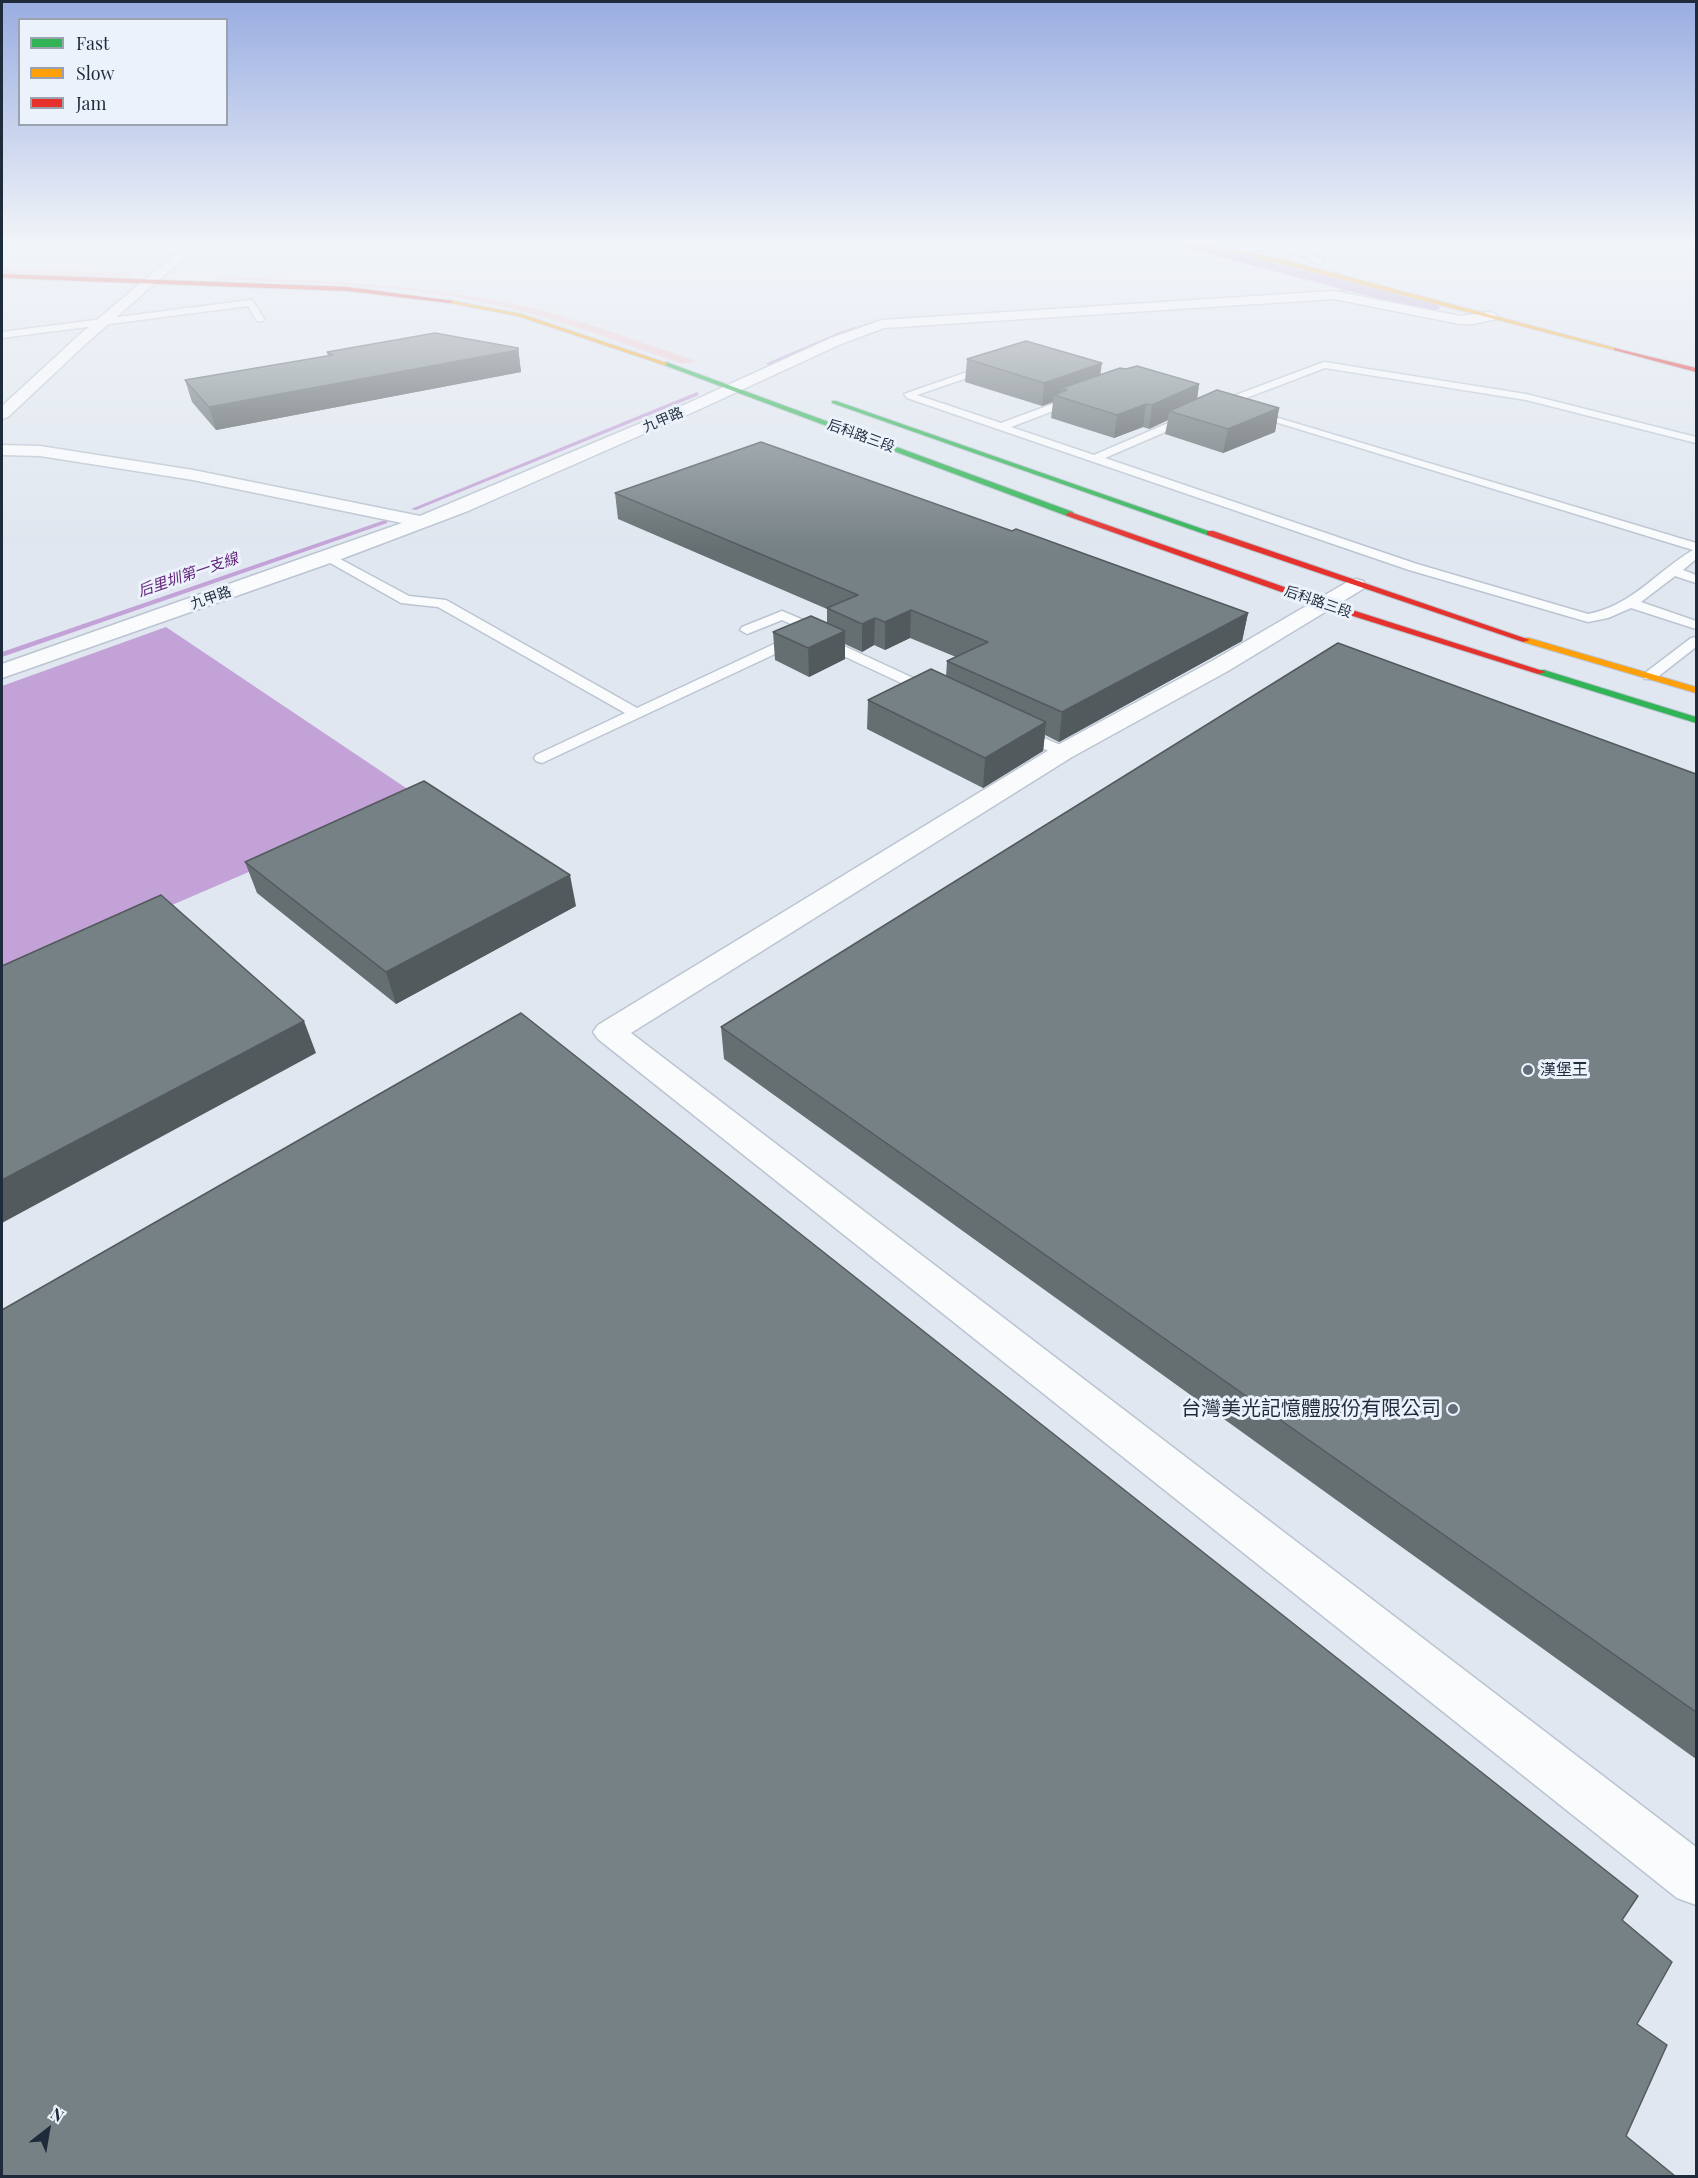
<!DOCTYPE html>
<meta charset="utf-8">
<style>
body{margin:0}
#map{position:relative;width:1698px;height:2178px;overflow:hidden;background:#e0e7f0;font-family:"Playfair Display",serif}
canvas{display:block}
.frame{position:absolute;inset:0;border:3px solid #1e2b3b;pointer-events:none}
.legend{position:absolute;left:18px;top:18px;width:210px;height:108px;box-sizing:border-box;background:#ecf2fb;border:2px solid #9aa2ae;margin:0;padding:8px 10px;list-style:none;font-size:18px;color:#1e2b3b}
.legend li{display:flex;align-items:center;gap:12px;height:30px}
.legend b{width:30px;border:2px solid #9aa2ae}
.north{position:absolute;left:18px;top:2100px;width:60px;height:60px;-webkit-text-stroke:4px #ecf2fb;paint-order:stroke;rotate:31deg;font-size:16px;font-weight:700;line-height:24px;text-align:center;color:#1e2b3b}
.north::after{content:'';display:block;margin:auto;width:21px;height:27px;background:#1e2b3b;clip-path:polygon(50% 0,100% 100%,50% 72%,0 100%)}
</style>
<div id="map">
<canvas width="1698" height="2178"></canvas>
<div class="frame"></div>
<ul class="legend">
<li><b style="height:8px;background:#30b455"></b>Fast</li>
<li><b style="height:8px;background:#ff9f0a"></b>Slow</li>
<li><b style="height:8px;background:#e5322d"></b>Jam</li>
</ul>
<div class="north">N</div>
</div>
<script>
const c = document.querySelector('canvas').getContext('2d');
c.lineJoin = 'round';
function fill(path, color) { c.fillStyle = color; c.fill(path, 'evenodd'); }
function stroke(path, color, width, dash) { c.strokeStyle = color; c.lineWidth = width; c.lineCap = dash ? 'butt' : 'round'; c.setLineDash(dash || []); c.stroke(path); }
function write(font, color, halo, rows, align = 'center') {
  c.font = font + ' "Playfair Display","Noto Sans TC",serif'; c.lineWidth = 6; c.setLineDash([]); c.textBaseline = 'middle'; c.strokeStyle = halo; c.fillStyle = color; for (const [text, x, y, turn = 0] of rows) {
    c.save(); c.translate(x, y); c.rotate((+turn || 0) * Math.PI / 180); c.textAlign = isNaN(turn) ? turn : align; if (halo) c.strokeText(text, 0, 0); c.fillText(text, 0, 0); c.restore();
  }
}
const green = new Path2D(`
 M 2,269 L 133,273 L 125,277 L 2,274 Z
 M 217,276 C 315,281 412,283 508,303 C 572,316 634,340 696,361 L 682,364 C 607,338 533,309 454,297 C 374,283 293,283 213,279 Z`);
const water = new Path2D(`
 M 166,627 L 421,798 L 2,978 L 2,686 Z`);
const stream = new Path2D(`
 M 1362,288 L 1364,290 L 1321,293 L 1319,292 Z
 M 992,312 L 994,314 L 923,320 L 920,318 Z
 M 873,322 L 875,325 L 846,333 L 770,365 L 765,364 L 842,331 Z
 M 697,392 L 699,395 L 416,510 L 411,509 Z
 M 385,520 L 387,521 L 387,523 L 2,657 L 2,652 Z`);
const canal = new Path2D(`
 M 1181,244 L 1205,244 L 1438,304 L 1440,308 L 1432,313 L 1183,247 Z`);
const path = new Path2D(`
 M 1170,244 L 1182,247`);
const lane = new Path2D(`
 M 1265,244 C 1284,244 1310,249 1325,262 L 1318,264 L 1306,257 Z
 M 250,300 L 253,301 L 264,319 L 263,321 L 257,321 L 248,306 L 2,338 L 2,332 Z
 M 1324,362 L 1526,394 L 1696,437 L 1696,443 L 1526,400 L 1325,368 L 1225,406 L 1105,458 L 1417,564 L 1588,614 C 1632,606 1657,571 1693,550 L 1246,413 L 1255,411 L 1696,543 L 1696,559 L 1683,570 L 1696,575 L 1696,583 L 1675,576 L 1641,602 L 1696,621 L 1696,629 L 1631,608 L 1608,618 L 1588,622 L 1409,570 L 907,398 L 904,394 L 990,364 L 996,364 L 996,368 L 917,395 L 1001,423 L 1074,396 L 1082,396 L 1082,400 L 1011,427 L 1094,455 L 1217,402 Z
 M 329,553 L 409,596 L 446,600 L 637,708 L 804,630 L 782,620 L 747,634 L 740,630 L 742,627 L 782,611 L 820,627 L 822,630 L 818,634 L 937,689 L 939,692 L 932,696 L 927,695 L 807,639 L 542,763 L 536,761 L 534,758 L 536,755 L 625,713 L 438,607 L 401,603 L 325,560 L 323,557 Z
 M 1696,637 L 1696,647 L 1655,679 L 1645,679 L 1643,676 L 1645,673 L 1691,638 Z
 M 1020,727 L 1069,749 L 1071,752 L 1063,757 L 1057,755 L 1015,735 L 1012,732 Z`);
const street = new Path2D(`
 M 187,244 L 200,244 L 89,341 L 8,417 L 2,419 L 2,406 L 79,335 Z
 M 1334,291 L 1460,316 L 1491,312 L 1498,316 L 1496,319 L 1474,324 L 1460,324 L 1334,299 L 884,328 L 841,344 L 698,410 L 468,511 L 336,561 L 2,678 L 2,664 L 402,523 L 193,480 L 40,456 L 2,455 L 2,445 L 40,446 L 193,470 L 420,516 L 686,404 L 831,338 L 882,320 Z
 M 1356,579 L 1363,581 L 1366,585 L 1363,589 L 1228,671 L 1072,757 L 631,1033 L 1696,1847 L 1696,1905 L 1677,1898 L 598,1039 L 593,1032 L 598,1025 L 1054,747 L 1212,661 L 1349,581 Z`);
const fast = new Path2D(`
 M 666,362 L 1073,512 L 1074,514 L 1067,516 L 664,365 Z
 M 832,401 L 836,401 L 1214,533 L 1207,535 L 832,403 Z
 M 1538,670 L 1544,670 L 1696,717 L 1696,723 L 1538,674 Z`);
const slow = new Path2D(`
 M 1205,244 L 1288,261 L 1619,349 L 1614,350 Z
 M 448,300 L 521,314 L 669,364 L 664,365 L 518,316 L 450,303 Z
 M 1523,638 L 1529,638 L 1696,687 L 1696,693 L 1523,642 Z`);
const jam = new Path2D(`
 M 2,274 L 348,287 L 453,301 L 450,303 L 348,291 L 2,278 Z
 M 1614,348 L 1696,368 L 1696,372 L 1614,350 Z
 M 1070,512 L 1327,602 L 1546,672 L 1538,674 L 1321,606 L 1067,516 L 1066,514 Z
 M 1207,531 L 1213,531 L 1530,640 L 1523,642 L 1207,535 Z`);
const wall = new Path2D(`
 M 518,348 L 521,372 L 216,430 L 192,402 L 185,380 L 328,356 L 327,352 Z
 M 967,359 L 1101,374 L 1126,369 L 1199,384 L 1197,399 L 1279,408 L 1275,432 L 1223,453 L 1165,434 L 1168,420 L 1149,429 L 1143,427 L 1114,438 L 1051,418 L 1053,402 L 1042,406 L 965,382 Z
 M 615,493 L 1012,531 L 1248,613 L 1242,641 L 1059,742 L 1045,735 L 1043,751 L 983,788 L 867,729 L 868,700 L 946,677 L 947,661 L 956,657 L 910,638 L 885,650 L 874,645 L 862,652 L 845,644 L 845,659 L 809,677 L 775,660 L 773,632 L 827,623 L 827,609 L 618,519 Z
 M 1696,774 L 1696,1759 L 724,1059 L 721,1027 Z
 M 245,862 L 576,906 L 396,1004 L 257,893 Z`);
const shadedWall = new Path2D(`
 M 518,348 L 521,372 L 216,430 L 209,407 Z
 M 1102,363 L 1099,385 L 1067,390 L 1062,388 L 1061,397 L 1054,395 L 1053,402 L 1042,406 L 1044,383 Z
 M 1199,384 L 1196,407 L 1169,411 L 1168,420 L 1149,429 L 1152,405 Z
 M 1146,404 L 1143,427 L 1114,438 L 1117,415 Z
 M 1279,408 L 1275,432 L 1223,453 L 1228,429 Z
 M 911,610 L 910,638 L 885,650 L 885,622 Z
 M 1248,613 L 1242,641 L 1059,742 L 1062,712 Z
 M 875,618 L 874,645 L 862,652 L 862,624 Z
 M 845,631 L 845,659 L 809,677 L 808,648 Z
 M 1046,722 L 1043,751 L 983,788 L 985,758 Z
 M 570,875 L 576,906 L 396,1004 L 386,972 Z
 M 304,1021 L 316,1053 L 2,1223 L 2,1180 Z`);
const building = new Path2D(`
 M 435,333 L 518,348 L 518,350 L 209,407 L 185,380 L 333,355 L 327,352 Z
 M 1026,341 L 1102,363 L 1044,383 L 967,359 Z
 M 1137,366 L 1199,384 L 1152,405 L 1146,404 L 1117,415 L 1054,395 L 1067,390 L 1062,388 L 1120,368 L 1126,369 Z
 M 1217,390 L 1279,408 L 1228,429 L 1169,411 Z
 M 761,442 L 1012,531 L 1016,529 L 1248,613 L 1062,712 L 947,661 L 988,642 L 911,610 L 885,622 L 875,618 L 862,624 L 827,608 L 858,595 L 615,493 Z
 M 811,616 L 845,631 L 808,648 L 773,632 Z
 M 1338,643 L 1696,774 L 1696,1712 L 721,1027 Z
 M 931,669 L 1046,722 L 985,758 L 868,700 Z
 M 424,781 L 570,875 L 386,972 L 245,862 Z
 M 161,895 L 304,1021 L 2,1180 L 2,966 Z
 M 521,1013 L 1638,1896 L 1622,1920 L 1672,1962 L 1637,2024 L 1667,2045 L 1626,2136 L 1675,2176 L 2,2176 L 2,1310 Z`);
const markers = [
 [1528,1070,6,"#626d7a"],
 [1453,1409,6,"#626d7a"]
];
const farStreetnames = [
 ["九甲路",663,420,-23],
 ["后科路三段",861,436,20],
 ["九甲路",211,598,-19],
 ["后科路三段",1318,602,19]
];
const farWaternames = [
 ["后里圳第一支線",188,575,-19]
];
const poiNames = [
 ["漢堡王",1540,1070]
];
const nearPoinames = [
 ["台灣美光記憶體股份有限公司",1441,1409]
];
fill(green, '#efc9d0');
fill(water, '#c3a2d7');
fill(stream, '#c3a2d7');
fill(canal, '#c3a2d7');
stroke(lane, '#bbc5d1', 3);
stroke(street, '#bbc5d1', 3);
stroke(fast, '#bbc5d1', 2);
stroke(slow, '#bbc5d1', 2);
stroke(jam, '#bbc5d1', 2);
stroke(path, '#d2d4d7', 1.5, [1.5, 1.5]);
fill(lane, '#fafbfd');
fill(street, '#fafbfd');
fill(fast, '#30b455');
fill(slow, '#ff9f0a');
fill(jam, '#e5322d');
fill(wall, '#656f72');
fill(shadedWall, '#535a5d');
fill(building, '#768185');
stroke(building, '#535a5d', 1.5);
const sky = c.createLinearGradient(0, 0, 0, 549);
sky.addColorStop(0, '#99ade1');
sky.addColorStop(0.44, '#f1f4f8');
sky.addColorStop(1, '#f1f4f800');
c.fillStyle = sky;
c.fillRect(0, 0, 1698, 549);
for (const [x, y, r, color] of markers) { const dot = new Path2D(); dot.arc(x, y, r, 0, 2 * Math.PI); c.fillStyle = color; c.fill(dot); stroke(dot, '#ecf2fb', 2); }
write('14px', '#1e2b3b', '#ecf2fb', farStreetnames);
write('italic 15px', '#64267b', '#ecf2fb', farWaternames);
write('16px', '#1e2b3b', '#ecf2fb', poiNames, 'left');
write('20px', '#1e2b3b', '#ecf2fb', nearPoinames, 'right');
</script>
